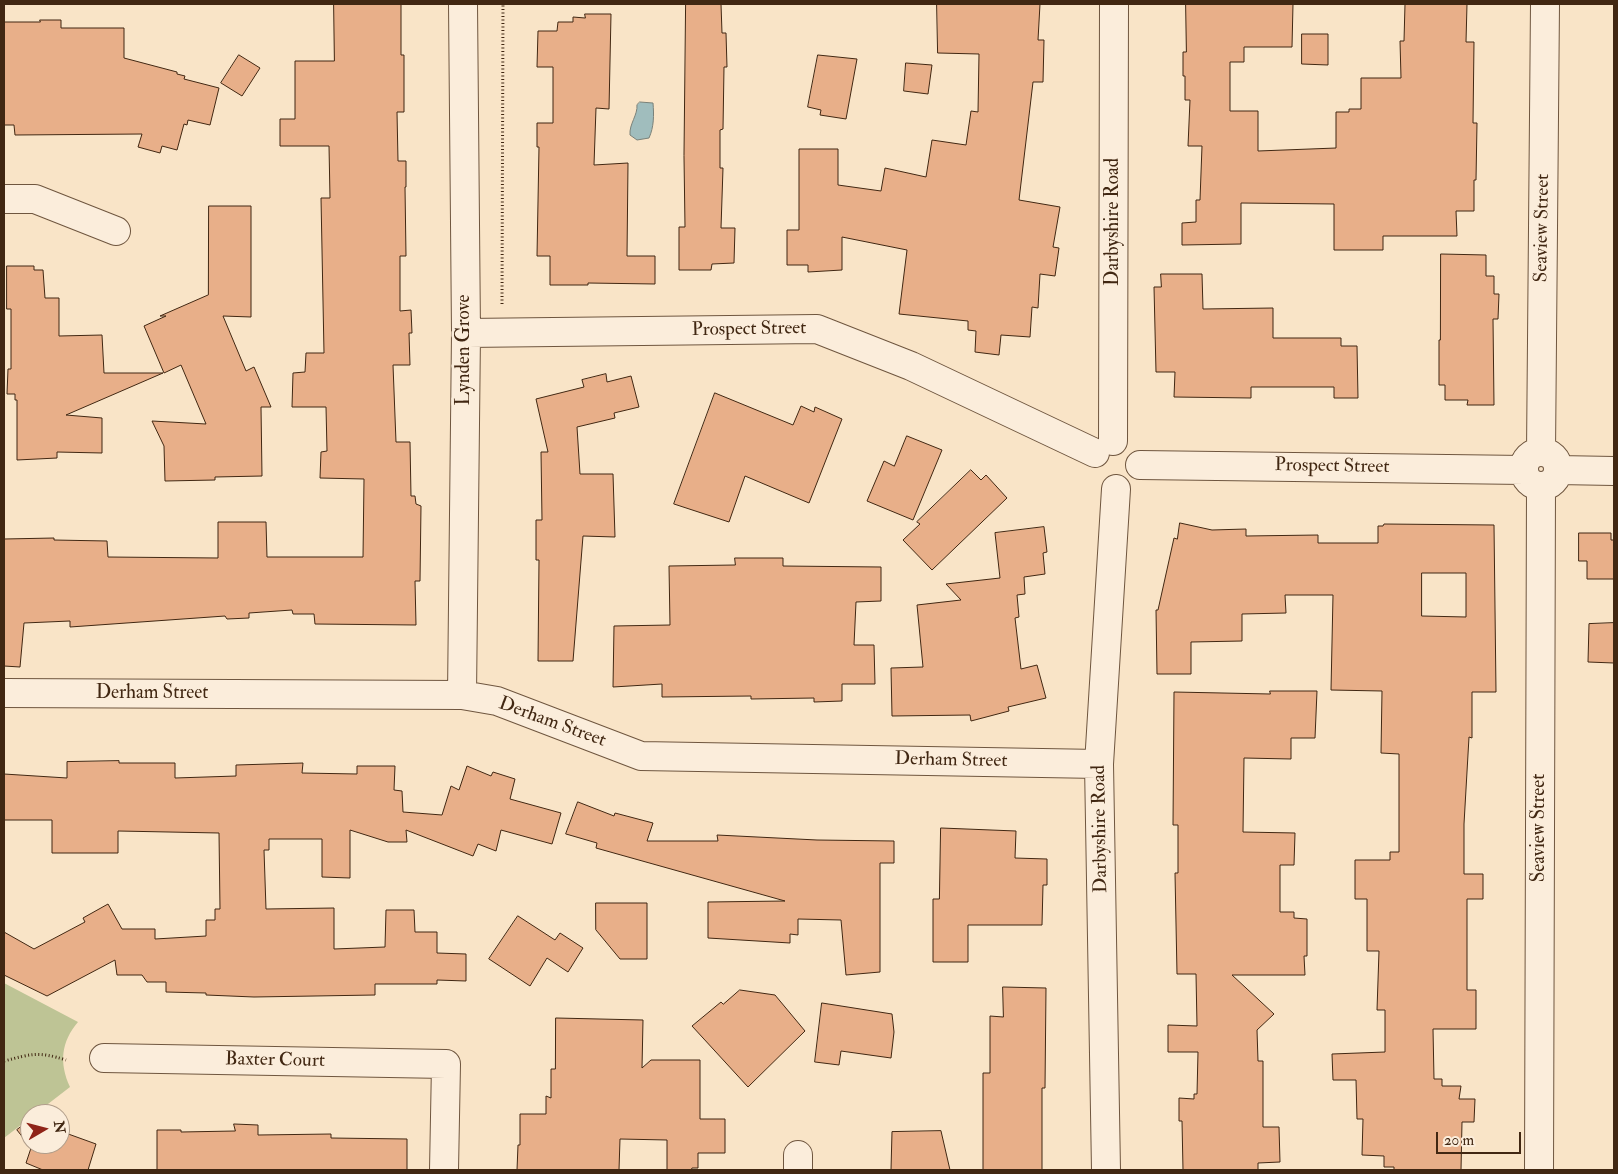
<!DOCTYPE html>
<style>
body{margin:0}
#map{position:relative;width:1618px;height:1174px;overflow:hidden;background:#f9e4c7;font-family:"IM FELL Double Pica",serif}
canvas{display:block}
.frame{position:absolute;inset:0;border:5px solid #412712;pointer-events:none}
.north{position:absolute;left:20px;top:1104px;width:50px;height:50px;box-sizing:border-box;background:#fbeddb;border:1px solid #b19e8b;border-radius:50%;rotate:82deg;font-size:14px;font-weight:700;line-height:20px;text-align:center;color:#412712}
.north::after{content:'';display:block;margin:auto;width:18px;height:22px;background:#8f2418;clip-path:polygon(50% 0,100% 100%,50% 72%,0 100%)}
.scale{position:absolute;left:1436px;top:1132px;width:85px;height:22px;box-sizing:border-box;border:2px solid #412712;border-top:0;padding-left:6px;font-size:15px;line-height:18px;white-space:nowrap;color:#412712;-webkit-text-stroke:4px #fbeddb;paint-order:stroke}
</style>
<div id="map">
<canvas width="1618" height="1174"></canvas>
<div class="frame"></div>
<div class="north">N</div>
<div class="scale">20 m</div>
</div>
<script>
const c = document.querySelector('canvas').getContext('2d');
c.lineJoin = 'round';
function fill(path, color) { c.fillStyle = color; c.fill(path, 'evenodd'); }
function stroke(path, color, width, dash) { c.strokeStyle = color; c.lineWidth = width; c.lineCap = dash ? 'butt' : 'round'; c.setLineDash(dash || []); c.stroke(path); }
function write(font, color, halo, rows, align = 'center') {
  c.font = font + ' "IM FELL Double Pica",serif'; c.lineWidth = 5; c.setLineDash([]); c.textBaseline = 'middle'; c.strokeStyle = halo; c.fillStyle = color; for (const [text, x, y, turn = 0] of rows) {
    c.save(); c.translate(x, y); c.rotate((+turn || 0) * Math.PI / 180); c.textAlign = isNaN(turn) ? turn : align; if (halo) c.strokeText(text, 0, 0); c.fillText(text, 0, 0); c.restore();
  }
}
const green = new Path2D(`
 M 4,983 L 78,1022 C 61,1042 59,1063 70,1087 L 35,1114 L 30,1114 L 30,1118 L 4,1138 Z`);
const water = new Path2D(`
 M 640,102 L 653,103 C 654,115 654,127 649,138 L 637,140 L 630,135 C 629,124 638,115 637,105 Z`);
const building = new Path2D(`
 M 334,4 L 401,4 L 401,55 L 404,55 L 404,112 L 397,112 L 398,161 L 406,161 L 406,187 L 405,187 L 406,256 L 400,256 L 400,311 L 411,310 L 412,333 L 409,333 L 410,365 L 393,365 L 396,442 L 410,442 L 411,496 L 415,496 L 416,504 L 421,506 L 420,581 L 415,581 L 416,625 L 315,624 L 314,614 L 293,614 L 292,610 L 249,613 L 249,618 L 227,619 L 225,616 L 70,627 L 70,621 L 24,623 L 20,667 L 4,666 L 4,539 L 54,538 L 54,540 L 107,541 L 108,557 L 218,558 L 218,522 L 266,522 L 267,557 L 363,557 L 364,479 L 320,478 L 321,452 L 327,451 L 326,407 L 292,407 L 293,373 L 305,372 L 306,353 L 324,353 L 321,198 L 330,198 L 329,146 L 280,146 L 280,119 L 295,119 L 295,61 L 334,61 Z
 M 686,4 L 721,4 L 722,33 L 726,33 L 727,67 L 724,67 L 723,129 L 720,130 L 720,168 L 723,168 L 721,228 L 735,228 L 734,263 L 712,264 L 711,270 L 679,270 L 679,227 L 685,227 L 684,156 Z
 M 937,4 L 1040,4 L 1038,40 L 1044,40 L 1043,82 L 1033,82 L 1019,200 L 1060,207 L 1053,247 L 1059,248 L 1055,276 L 1040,274 L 1038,308 L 1032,307 L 1030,337 L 1001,335 L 999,355 L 975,352 L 976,331 L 968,330 L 968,321 L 899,314 L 907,250 L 842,237 L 842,270 L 808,272 L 808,265 L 787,265 L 787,230 L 799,230 L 799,149 L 838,149 L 838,185 L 881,191 L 885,168 L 926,177 L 932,140 L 966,145 L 971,111 L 978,112 L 979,54 L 938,53 Z
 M 1186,4 L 1293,4 L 1292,47 L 1244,47 L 1244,62 L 1230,62 L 1230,111 L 1258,111 L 1258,151 L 1336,148 L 1336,112 L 1349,112 L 1349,109 L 1361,109 L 1361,78 L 1401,78 L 1400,41 L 1404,41 L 1405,4 L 1467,4 L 1466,42 L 1474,42 L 1473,123 L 1477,123 L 1476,180 L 1474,180 L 1474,211 L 1456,211 L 1457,236 L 1383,236 L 1383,250 L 1334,250 L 1334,204 L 1241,203 L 1241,244 L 1182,245 L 1182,223 L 1196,222 L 1196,200 L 1200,200 L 1202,146 L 1188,146 L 1190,100 L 1185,100 L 1185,76 L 1183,76 L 1183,52 L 1186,52 Z
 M 585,14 L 611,14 L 609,109 L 596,108 L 594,165 L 628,163 L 627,256 L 655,256 L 655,284 L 588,283 L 588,285 L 550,285 L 550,256 L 537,256 L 539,147 L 537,147 L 537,123 L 553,123 L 553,67 L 537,67 L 538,31 L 557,31 L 558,22 L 573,22 L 573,17 L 585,18 Z
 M 40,20 L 61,20 L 61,28 L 124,28 L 124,58 L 177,72 L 177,74 L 185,76 L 184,79 L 219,88 L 210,125 L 188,120 L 187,125 L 184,124 L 177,150 L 162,146 L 160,153 L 138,147 L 142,134 L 15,135 L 14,125 L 4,125 L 4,22 L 40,22 Z
 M 1302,34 L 1328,34 L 1328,65 L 1302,64 Z
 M 239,55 L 260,68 L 242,96 L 221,83 Z
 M 818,55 L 857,59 L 846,119 L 820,115 L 821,110 L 808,107 Z
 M 906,63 L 932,65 L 928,94 L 904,91 Z
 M 209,206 L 251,206 L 251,317 L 223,316 L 246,371 L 254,367 L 271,407 L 261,407 L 262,476 L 215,477 L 215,480 L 165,481 L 164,446 L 152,421 L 206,424 L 181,365 L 164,373 L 144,326 L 166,316 L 160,316 L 208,295 Z
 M 1441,254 L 1486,255 L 1486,276 L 1494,276 L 1494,294 L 1499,294 L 1498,319 L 1493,319 L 1494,405 L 1467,405 L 1468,400 L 1445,400 L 1445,385 L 1439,385 L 1439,340 L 1440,340 Z
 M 7,266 L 34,266 L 34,270 L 43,270 L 45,298 L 59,298 L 59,336 L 102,335 L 104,373 L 163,373 L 66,415 L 102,418 L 102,453 L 57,452 L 57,458 L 17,460 L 17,400 L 15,400 L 15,394 L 7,394 L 8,369 L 11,369 L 11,309 L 7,309 Z
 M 1161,274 L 1202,274 L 1203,309 L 1273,308 L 1273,338 L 1341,338 L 1341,346 L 1357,346 L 1358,398 L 1334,398 L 1334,387 L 1251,387 L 1251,398 L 1174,397 L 1175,372 L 1156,372 L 1154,287 L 1161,287 Z
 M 606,374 L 607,382 L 631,376 L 639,407 L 614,413 L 615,418 L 577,427 L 580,474 L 613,474 L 615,537 L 583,536 L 573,661 L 538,661 L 539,560 L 536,560 L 536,520 L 542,520 L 541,452 L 548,452 L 536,399 L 584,387 L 582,380 Z
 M 715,393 L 793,425 L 801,406 L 814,412 L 815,407 L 842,419 L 809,503 L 745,476 L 729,522 L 674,504 Z
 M 907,436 L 942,450 L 913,520 L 867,501 L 884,461 L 894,466 Z
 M 971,470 L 981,480 L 986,475 L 1007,498 L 932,570 L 903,540 L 920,524 L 917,522 Z
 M 1180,523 L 1212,530 L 1246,529 L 1246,536 L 1318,535 L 1318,543 L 1378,543 L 1378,526 L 1383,526 L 1384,524 L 1494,525 L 1496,692 L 1472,692 L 1472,738 L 1469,737 L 1464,824 L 1464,874 L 1483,874 L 1483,899 L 1467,899 L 1467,990 L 1476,990 L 1476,1029 L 1433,1029 L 1434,1079 L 1442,1079 L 1442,1086 L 1461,1086 L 1459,1099 L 1475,1099 L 1474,1122 L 1462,1122 L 1461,1170 L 1394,1170 L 1394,1167 L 1384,1167 L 1384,1156 L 1362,1155 L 1363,1119 L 1357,1119 L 1356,1080 L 1333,1080 L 1332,1054 L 1385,1052 L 1385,1010 L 1377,1010 L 1379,951 L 1367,951 L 1367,899 L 1355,899 L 1355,860 L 1390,860 L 1390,852 L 1399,852 L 1399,754 L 1381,753 L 1382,691 L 1331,690 L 1333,595 L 1285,595 L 1286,613 L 1242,614 L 1242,641 L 1191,642 L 1191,674 L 1157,674 L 1156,610 L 1158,610 L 1174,538 L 1177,539 ZM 1422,573 L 1466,573 L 1466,617 L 1422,616 Z
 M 1044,527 L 1047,552 L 1043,553 L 1045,574 L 1024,577 L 1025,594 L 1017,595 L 1019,617 L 1015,618 L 1021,669 L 1037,665 L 1046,698 L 1008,707 L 1009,711 L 971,721 L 970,715 L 892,716 L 891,668 L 923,667 L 917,605 L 961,600 L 946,584 L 1000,578 L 995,533 Z
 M 1579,533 L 1611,533 L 1611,540 L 1614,540 L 1614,579 L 1587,579 L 1587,561 L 1579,561 Z
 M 735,558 L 783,558 L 783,566 L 881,567 L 881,601 L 856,602 L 854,645 L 874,645 L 875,684 L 842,684 L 842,701 L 814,702 L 814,698 L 751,699 L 751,696 L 662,697 L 662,684 L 613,687 L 614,626 L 670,625 L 669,566 L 735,565 Z
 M 1614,623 L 1614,663 L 1588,662 L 1589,624 Z
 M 1270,691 L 1317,691 L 1315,738 L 1291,738 L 1291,759 L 1244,758 L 1243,832 L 1295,833 L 1294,865 L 1280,865 L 1280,912 L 1294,912 L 1294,918 L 1307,919 L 1307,956 L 1304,956 L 1305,975 L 1232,975 L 1274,1014 L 1257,1030 L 1258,1061 L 1263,1061 L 1263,1127 L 1279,1127 L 1280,1162 L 1258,1163 L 1258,1170 L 1183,1170 L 1182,1121 L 1179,1121 L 1179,1098 L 1194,1099 L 1194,1094 L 1197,1094 L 1198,1052 L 1168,1052 L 1168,1025 L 1197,1026 L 1196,974 L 1177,974 L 1175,873 L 1178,873 L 1178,825 L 1173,825 L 1174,692 L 1270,694 Z
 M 119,761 L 119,763 L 175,763 L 175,778 L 236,776 L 236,765 L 303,763 L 302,773 L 357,774 L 357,766 L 395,766 L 394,790 L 402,791 L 403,812 L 442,815 L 451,786 L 459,790 L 467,766 L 491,776 L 493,772 L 515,779 L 510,799 L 561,813 L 552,844 L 501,830 L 496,851 L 478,844 L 473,856 L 406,830 L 407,842 L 388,842 L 350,830 L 350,878 L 322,877 L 322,839 L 269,839 L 269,850 L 264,850 L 266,909 L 334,908 L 334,949 L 385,947 L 386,910 L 414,910 L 415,932 L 437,932 L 437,953 L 466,954 L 466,981 L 437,980 L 437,984 L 375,984 L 375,995 L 254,997 L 206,995 L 206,993 L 166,992 L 166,982 L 147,982 L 142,975 L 117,975 L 115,960 L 47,996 L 4,975 L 4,932 L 34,949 L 85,922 L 83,918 L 108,904 L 122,929 L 155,929 L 155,939 L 206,936 L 206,920 L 215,920 L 215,909 L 220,909 L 219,833 L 118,831 L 118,853 L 52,853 L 52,820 L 4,820 L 4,774 L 67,778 L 67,762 Z
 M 578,802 L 614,816 L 615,813 L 653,823 L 647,841 L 718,841 L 717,835 L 817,840 L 894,841 L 894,863 L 880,863 L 880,972 L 846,975 L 841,920 L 798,919 L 798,935 L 790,934 L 790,943 L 708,938 L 708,902 L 785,901 L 596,848 L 597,843 L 566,834 Z
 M 941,828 L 1016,831 L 1015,858 L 1047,859 L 1047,885 L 1043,885 L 1042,925 L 968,925 L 968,962 L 933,962 L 933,899 L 939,899 Z
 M 596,903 L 647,903 L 647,959 L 620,959 L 596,930 Z
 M 518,916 L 555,940 L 560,933 L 583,948 L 568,972 L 547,958 L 530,986 L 489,959 Z
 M 1003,987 L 1046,988 L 1045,1088 L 1042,1088 L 1042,1170 L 983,1170 L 983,1073 L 990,1073 L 990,1016 L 1003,1017 Z
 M 740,990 L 775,995 L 805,1031 L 748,1087 L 692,1026 L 721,1002 L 723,1004 Z
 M 822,1003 L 892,1014 L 894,1032 L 891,1058 L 841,1051 L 839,1065 L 815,1062 Z
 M 556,1018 L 643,1020 L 642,1068 L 651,1060 L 700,1060 L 700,1119 L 725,1119 L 725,1153 L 698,1153 L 698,1168 L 692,1168 L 691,1170 L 667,1170 L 667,1140 L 620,1139 L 619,1170 L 517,1170 L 518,1145 L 520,1145 L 520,1114 L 546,1114 L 546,1096 L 551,1098 L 551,1069 L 555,1069 Z
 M 30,1120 L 30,1144 L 60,1144 L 60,1131 L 96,1144 L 88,1170 L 43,1170 L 26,1163 L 31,1148 L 17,1130 Z
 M 234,1124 L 258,1125 L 258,1135 L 331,1134 L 331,1138 L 407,1139 L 407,1170 L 157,1170 L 157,1130 L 181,1130 L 181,1132 L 235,1131 Z
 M 941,1131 L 950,1170 L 891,1170 L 892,1132 Z`);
const path = new Path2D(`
 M 502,304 L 503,4
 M 4,1061 C 32,1054 37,1051 66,1060`);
const minor = new Path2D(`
 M 4,199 L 35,199 L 116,231
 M 466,333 L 817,329 L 911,366 L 1095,453
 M 1113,441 L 1114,4
 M 1541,452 L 1545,4
 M1524 469a17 17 0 1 1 34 0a17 17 0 1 1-34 0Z
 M 1140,465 L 1524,470
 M 1558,470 L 1614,471
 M 4,693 L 462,695 L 497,701 L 641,756 L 1099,764
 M 462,695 L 466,333 L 463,4
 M 104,1058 L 446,1064 L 444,1170
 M 798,1170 L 798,1155
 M 1106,1170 L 1099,764 L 1116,489
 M 1539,1170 L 1541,486`);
const streetNames = [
 ["Darbyshire Road",1114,222,-90],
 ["Seaview Street",1543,228,-89],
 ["Prospect Street",749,330,-1],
 ["Lynden Grove",465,350,-90],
 ["Prospect Street",1332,467,1],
 ["Derham Street",152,694],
 ["Derham Street",552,723,20],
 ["Derham Street",951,761,1],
 ["Seaview Street",1540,828,-90],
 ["Darbyshire Road",1101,829,-91],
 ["Baxter Court",275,1061,1]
];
fill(green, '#bec495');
fill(water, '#a0bdbd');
stroke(water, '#7a8179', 1);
fill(building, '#e8af89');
stroke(building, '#412712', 1);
stroke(minor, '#6f563f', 30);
stroke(path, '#412712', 3, [1, 2.5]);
stroke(minor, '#fbeddb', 28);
write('19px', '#412712', '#fbeddb', streetNames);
</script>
